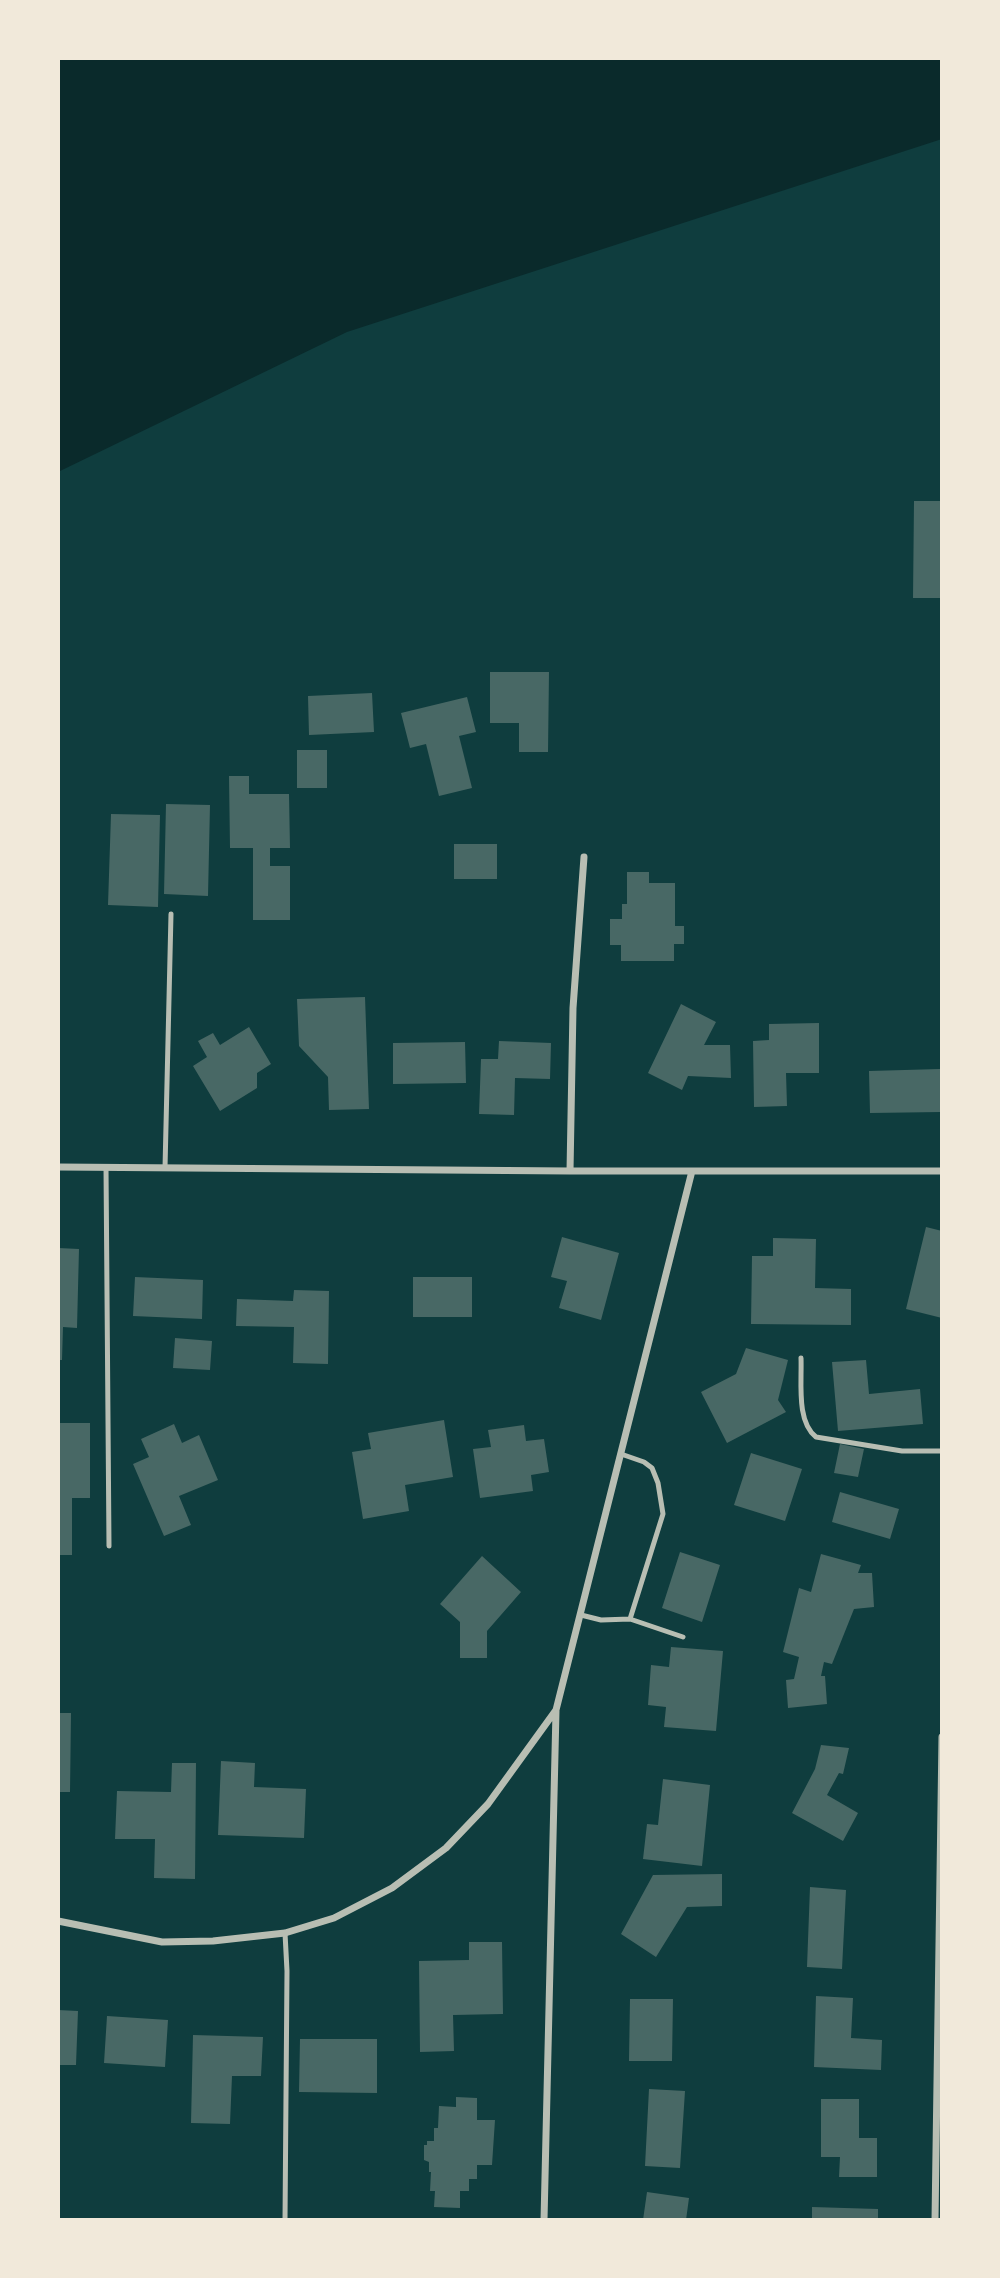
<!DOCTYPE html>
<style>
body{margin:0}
#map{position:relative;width:1000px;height:2278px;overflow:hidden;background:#0f3d3e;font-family:Spectral,serif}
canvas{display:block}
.frame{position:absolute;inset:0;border:60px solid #f1e9da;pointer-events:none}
</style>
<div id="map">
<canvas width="1000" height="2278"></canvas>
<div class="frame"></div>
</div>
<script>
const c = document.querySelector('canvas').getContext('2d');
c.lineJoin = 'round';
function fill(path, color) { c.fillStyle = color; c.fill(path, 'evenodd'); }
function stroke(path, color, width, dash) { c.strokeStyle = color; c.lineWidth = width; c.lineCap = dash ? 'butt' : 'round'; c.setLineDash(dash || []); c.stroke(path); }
const water = new Path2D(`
 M 58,58 L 942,58 L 942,139 L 347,332 L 58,472 Z`);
const building = new Path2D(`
 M 914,501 L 942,501 L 942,598 L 913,598 Z
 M 490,672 L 549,672 L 548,752 L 519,752 L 519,723 L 490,723 Z
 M 372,693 L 374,732 L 309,735 L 308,696 Z
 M 467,697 L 476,732 L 459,736 L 472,788 L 439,796 L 426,744 L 410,748 L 401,713 Z
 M 297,750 L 327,750 L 327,788 L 297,788 Z
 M 229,776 L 249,776 L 249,794 L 289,794 L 290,848 L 270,848 L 270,866 L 290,866 L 290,920 L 253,920 L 253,848 L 230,848 Z
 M 166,804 L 210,805 L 208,896 L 164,894 Z
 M 111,814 L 160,815 L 158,907 L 108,905 Z
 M 454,844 L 497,844 L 497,879 L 454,879 Z
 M 627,872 L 649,872 L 649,883 L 675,883 L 675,926 L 684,926 L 684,944 L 674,944 L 674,961 L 621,961 L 621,945 L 610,945 L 610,919 L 622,919 L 622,904 L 627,904 Z
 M 365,997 L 369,1109 L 329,1110 L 328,1077 L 299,1046 L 297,999 Z
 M 681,1004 L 716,1022 L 704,1045 L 730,1045 L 731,1078 L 688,1076 L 682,1090 L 648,1073 Z
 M 819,1023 L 819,1073 L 786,1073 L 787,1106 L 754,1107 L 753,1041 L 769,1040 L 769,1024 Z
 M 249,1027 L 271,1064 L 257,1073 L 257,1088 L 220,1111 L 193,1066 L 207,1057 L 198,1041 L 213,1033 L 220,1045 Z
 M 499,1041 L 551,1043 L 550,1079 L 515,1078 L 514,1115 L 479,1114 L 481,1059 L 498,1059 Z
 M 465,1042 L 466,1083 L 393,1084 L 393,1043 Z
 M 940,1069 L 941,1112 L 870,1113 L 869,1071 Z
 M 926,1227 L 942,1231 L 942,1318 L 906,1309 Z
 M 562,1237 L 619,1253 L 601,1320 L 559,1308 L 567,1281 L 551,1277 Z
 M 773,1238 L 816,1239 L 815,1288 L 851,1289 L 851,1325 L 751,1324 L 752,1256 L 773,1256 Z
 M 58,1248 L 79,1249 L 77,1328 L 63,1327 L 62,1360 L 58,1360 Z
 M 135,1277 L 203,1280 L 202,1319 L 133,1316 Z
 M 413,1277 L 472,1277 L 472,1317 L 413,1317 Z
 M 294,1290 L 329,1291 L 328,1364 L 293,1363 L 294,1327 L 236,1326 L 237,1299 L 293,1301 Z
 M 175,1338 L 212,1341 L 210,1370 L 173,1368 Z
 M 746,1348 L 788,1360 L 778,1400 L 786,1412 L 727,1443 L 701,1392 L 736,1374 Z
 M 866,1360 L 869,1394 L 920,1389 L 923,1424 L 838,1431 L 832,1362 Z
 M 444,1420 L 453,1477 L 405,1485 L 409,1511 L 363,1519 L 352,1452 L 371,1449 L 368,1433 Z
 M 58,1423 L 90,1423 L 90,1498 L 72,1498 L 72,1555 L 58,1555 Z
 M 174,1424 L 182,1443 L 199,1435 L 218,1480 L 179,1496 L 191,1525 L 164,1536 L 133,1464 L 149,1457 L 141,1439 Z
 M 524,1425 L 526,1441 L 544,1439 L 549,1472 L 531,1475 L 533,1491 L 480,1498 L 473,1449 L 491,1447 L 488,1430 Z
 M 840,1444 L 864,1449 L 858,1477 L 834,1473 Z
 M 751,1453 L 802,1469 L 785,1521 L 734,1505 Z
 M 840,1492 L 899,1509 L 890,1539 L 832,1522 Z
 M 680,1552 L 720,1565 L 702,1622 L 662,1608 Z
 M 821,1554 L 861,1565 L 858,1573 L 872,1573 L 874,1607 L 854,1609 L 832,1664 L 824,1662 L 821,1676 L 825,1676 L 827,1704 L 788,1708 L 786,1680 L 794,1679 L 799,1657 L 783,1652 L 799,1588 L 811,1592 Z
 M 482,1556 L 521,1592 L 487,1631 L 487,1658 L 460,1658 L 460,1622 L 440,1604 Z
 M 671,1647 L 723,1651 L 716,1731 L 664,1727 L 666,1707 L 648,1705 L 651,1665 L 669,1667 Z
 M 58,1713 L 71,1713 L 70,1792 L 58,1792 Z
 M 821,1745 L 849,1748 L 843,1774 L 839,1773 L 827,1795 L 858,1813 L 843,1841 L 792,1813 L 815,1769 Z
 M 221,1761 L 255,1763 L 254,1787 L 306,1789 L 304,1838 L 218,1835 Z
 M 172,1763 L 196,1763 L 195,1879 L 154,1878 L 155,1839 L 115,1839 L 117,1791 L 171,1792 Z
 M 663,1779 L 710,1785 L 702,1866 L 643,1859 L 647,1824 L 658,1825 Z
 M 722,1874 L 722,1906 L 687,1907 L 656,1957 L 621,1934 L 653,1875 Z
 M 810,1887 L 846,1890 L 842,1969 L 807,1967 Z
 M 469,1942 L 502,1942 L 503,2014 L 453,2015 L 454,2051 L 420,2052 L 419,1961 L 469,1960 Z
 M 816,1996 L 853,1998 L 851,2038 L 882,2040 L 881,2070 L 814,2067 Z
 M 630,1999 L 673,1999 L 672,2061 L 629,2061 Z
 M 58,2010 L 78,2011 L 76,2065 L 58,2065 Z
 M 107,2016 L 168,2020 L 165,2067 L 104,2063 Z
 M 193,2035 L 263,2037 L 261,2076 L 232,2076 L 230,2124 L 191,2123 Z
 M 300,2039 L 377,2039 L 377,2093 L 299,2092 Z
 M 649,2089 L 685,2091 L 680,2168 L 645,2166 Z
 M 456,2097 L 477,2098 L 477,2120 L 495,2120 L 492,2165 L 477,2165 L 477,2179 L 469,2179 L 469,2191 L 460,2191 L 460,2208 L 434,2207 L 435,2191 L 430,2191 L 431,2172 L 429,2172 L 429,2162 L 424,2160 L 424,2145 L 427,2145 L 427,2141 L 434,2141 L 434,2128 L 438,2128 L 439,2106 L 456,2107 Z
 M 821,2099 L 859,2099 L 859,2138 L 877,2138 L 877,2177 L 839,2177 L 840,2157 L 821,2157 Z
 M 647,2192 L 689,2198 L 686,2220 L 643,2220 Z
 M 812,2207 L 878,2209 L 878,2220 L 812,2220 Z`);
const service = new Path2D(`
 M 106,1167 L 109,1546
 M 165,1168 L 171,914
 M 801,1358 C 802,1382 796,1421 816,1437 L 902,1451 L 942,1451
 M 581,1615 L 601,1620 L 630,1619 L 663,1514 L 658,1483 L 652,1468 L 644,1462 L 621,1454
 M 630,1619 L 683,1637
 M 285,2220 L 287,1971 L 285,1933`);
const minor = new Path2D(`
 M 58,1167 L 570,1171 L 942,1171
 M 570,1171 L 573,1008 L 584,857
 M 58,1921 L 162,1942 L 213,1941 L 285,1933 L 334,1918 L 392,1888 L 446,1848 L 488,1804 L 556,1710 L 692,1171
 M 544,2220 L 556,1711
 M 935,2220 L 942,1737`);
fill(water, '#0a2a2b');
fill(building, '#486865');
stroke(service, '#b8beb3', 5);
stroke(minor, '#b8beb3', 7);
</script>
